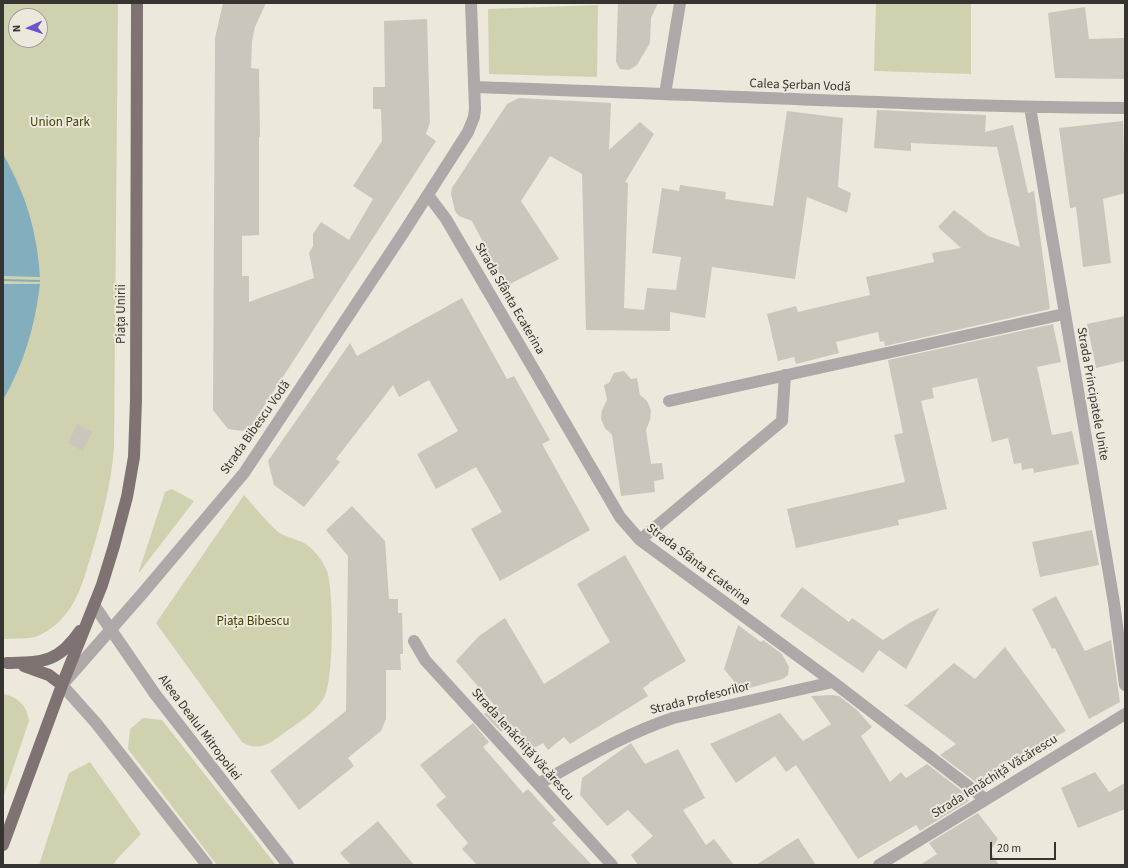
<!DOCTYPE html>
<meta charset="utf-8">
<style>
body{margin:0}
#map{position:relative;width:1128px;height:868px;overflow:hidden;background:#ece8dc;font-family:"Source Sans 3",sans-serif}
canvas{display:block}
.frame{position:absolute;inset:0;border:4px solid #363430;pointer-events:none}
.north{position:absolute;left:8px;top:8px;width:40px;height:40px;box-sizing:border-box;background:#ece8dc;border:1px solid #a3a097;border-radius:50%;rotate:267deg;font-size:11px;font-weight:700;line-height:16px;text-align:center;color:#363430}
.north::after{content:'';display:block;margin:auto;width:14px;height:18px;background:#6e51cb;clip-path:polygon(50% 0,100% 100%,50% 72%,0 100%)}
.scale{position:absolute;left:990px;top:842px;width:66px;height:18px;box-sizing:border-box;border:2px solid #363430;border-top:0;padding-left:5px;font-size:12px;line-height:14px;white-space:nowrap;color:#363430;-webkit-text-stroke:3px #ece8dc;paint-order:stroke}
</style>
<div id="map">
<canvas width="1128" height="868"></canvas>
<div class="frame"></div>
<div class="north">N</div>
<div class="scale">20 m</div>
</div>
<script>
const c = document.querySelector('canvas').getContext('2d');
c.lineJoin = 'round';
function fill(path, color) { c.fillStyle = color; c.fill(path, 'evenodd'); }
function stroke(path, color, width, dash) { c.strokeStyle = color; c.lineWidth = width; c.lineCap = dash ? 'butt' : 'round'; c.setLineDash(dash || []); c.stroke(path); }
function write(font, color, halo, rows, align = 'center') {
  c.font = font + ' "Source Sans 3",sans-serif'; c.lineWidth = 4; c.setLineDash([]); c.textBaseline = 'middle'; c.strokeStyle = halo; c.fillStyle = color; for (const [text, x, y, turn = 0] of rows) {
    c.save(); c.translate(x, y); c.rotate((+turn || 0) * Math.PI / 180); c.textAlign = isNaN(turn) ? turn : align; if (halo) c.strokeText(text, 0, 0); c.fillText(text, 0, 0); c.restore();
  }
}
const green = new Path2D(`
 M 3,3 L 118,3 L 114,448 C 111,487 101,522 90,559 C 85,574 81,591 72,605 C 65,617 55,627 42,634 C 31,640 17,638 5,639 L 3,639 ZM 16,16 L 40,16 L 40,40 L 16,40 Z
 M 876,3 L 971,3 L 971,74 L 874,71 Z
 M 598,5 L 597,77 L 489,74 L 488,9 Z
 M 172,489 L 194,501 L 138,574 L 165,492 Z
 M 244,495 C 255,507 265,520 277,531 C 284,537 294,538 302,542 C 313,547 323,561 327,571 C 334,591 334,681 324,698 C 314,714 295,725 280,736 C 268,745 256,751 242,742 L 156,623 Z
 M 3,694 C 18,697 27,705 29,721 L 3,798 Z
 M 143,718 L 162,720 L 276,865 L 217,865 L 128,749 L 130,729 Z
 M 90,762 L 141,834 L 117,859 L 113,865 L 39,865 L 69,773 Z`);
const water = new Path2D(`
 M 3,154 C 26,195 37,230 40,277 L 3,276 Z
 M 3,279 L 40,280 L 40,282 L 3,281 Z
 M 3,284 L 40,284 C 35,326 24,364 3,400 Z`);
const building = new Path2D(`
 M 223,3 L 266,3 L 255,27 L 252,41 L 251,68 L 259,69 L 260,137 L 259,137 L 259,235 L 242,236 L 242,276 L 249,276 L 249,302 L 314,278 L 309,253 L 313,246 L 313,234 L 321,222 L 349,240 L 373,199 L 353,186 L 382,141 L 381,109 L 373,109 L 373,87 L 385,87 L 384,21 L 427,19 L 430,122 L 426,134 L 436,141 L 251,426 L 242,431 L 228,429 L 213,410 L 215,38 Z
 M 618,3 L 658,3 L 651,18 L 650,43 L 637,65 L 629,70 L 620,69 L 616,62 Z
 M 1085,7 L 1089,39 L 1125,38 L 1125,79 L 1055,78 L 1048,13 Z
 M 519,98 L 611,103 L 609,150 L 640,122 L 654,134 L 625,182 L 628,183 L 624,308 L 644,310 L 647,288 L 676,290 L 681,257 L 652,253 L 662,188 L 679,191 L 680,185 L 726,192 L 725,199 L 773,206 L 787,111 L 843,118 L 838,187 L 851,193 L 847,213 L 807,197 L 795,279 L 712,267 L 705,318 L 670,312 L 670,331 L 586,330 L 582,174 L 550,156 L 521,201 L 559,259 L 506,286 L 472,221 L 459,216 L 455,211 L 451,194 L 452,188 L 507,104 Z
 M 877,110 L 986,115 L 985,132 L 1013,125 L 1028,193 L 1034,191 L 1050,309 L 885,346 L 884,341 L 880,342 L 878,332 L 836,342 L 839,353 L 796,364 L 794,357 L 778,361 L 767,314 L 796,306 L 798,312 L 870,295 L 866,277 L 934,262 L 932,253 L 961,248 L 938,227 L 954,210 L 988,236 L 1020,247 L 997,147 L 911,143 L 911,151 L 874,148 Z
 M 1123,121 L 1125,193 L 1103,199 L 1111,263 L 1083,267 L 1076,207 L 1070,208 L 1059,128 Z
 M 462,298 L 507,379 L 514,376 L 550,440 L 542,444 L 590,530 L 500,581 L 471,529 L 502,512 L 476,467 L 436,489 L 417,454 L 458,431 L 429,380 L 399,397 L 393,385 L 336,459 L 340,462 L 304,507 L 274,485 L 268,461 L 350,343 L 357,356 Z
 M 1125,316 L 1125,361 L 1096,368 L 1087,324 Z
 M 1053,324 L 1061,362 L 1037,367 L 1052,435 L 1072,431 L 1079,464 L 1034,473 L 1033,468 L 1022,470 L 1021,463 L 1014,464 L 1008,438 L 992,442 L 977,378 L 932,388 L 934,398 L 921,401 L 947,509 L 898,520 L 899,525 L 796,548 L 787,509 L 905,482 L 894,435 L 903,433 L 888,360 Z
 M 624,371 L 631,379 L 637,378 L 640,395 L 647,401 L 651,410 L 650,420 L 646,430 L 651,464 L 662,463 L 664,479 L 654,481 L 655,492 L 621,496 L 612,435 L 605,428 L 601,419 L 602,410 L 607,400 L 604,385 L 609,383 L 614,373 Z
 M 77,424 L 92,432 L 83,451 L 68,443 Z
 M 352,506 L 385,541 L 389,599 L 398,599 L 398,613 L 402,613 L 403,654 L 400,654 L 401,670 L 386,670 L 386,719 L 381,731 L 348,758 L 354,766 L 299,810 L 270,771 L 346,711 L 348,556 L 326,530 Z
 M 1092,530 L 1099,565 L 1040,577 L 1032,542 Z
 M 625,555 L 686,661 L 649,683 L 649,684 L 643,688 L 648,696 L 570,744 L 564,737 L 548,750 L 543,743 L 533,749 L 511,724 L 501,732 L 484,714 L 495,706 L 456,661 L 479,636 L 505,618 L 544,684 L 610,642 L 577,584 Z
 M 802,587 L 849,622 L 852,618 L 883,640 L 911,622 L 939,608 L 906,669 L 879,650 L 863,673 L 780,616 Z
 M 1056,596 L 1085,651 L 1111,640 L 1120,702 L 1089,719 L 1055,648 L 1052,649 L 1032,609 Z
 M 738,625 L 761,642 L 763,640 L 782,654 L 789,667 L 788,675 L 783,679 L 741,690 L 724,669 Z
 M 1005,647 L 1066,731 L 984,776 L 987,782 L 981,786 L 940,755 L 956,744 L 903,704 L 907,705 L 954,663 L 975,679 Z
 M 831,695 L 839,696 L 857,710 L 872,727 L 861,736 L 890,782 L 901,772 L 906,778 L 927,764 L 966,794 L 964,795 L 969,801 L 920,831 L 916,825 L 858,859 L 796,765 L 786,772 L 775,756 L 736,783 L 710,744 L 780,713 L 803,741 L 831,724 L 811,696 Z
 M 473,723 L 489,742 L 483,747 L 523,793 L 528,789 L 556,820 L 552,823 L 592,865 L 477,865 L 462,849 L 468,843 L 436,805 L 446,797 L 420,765 Z
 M 631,743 L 645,764 L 678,749 L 705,798 L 683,810 L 706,845 L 714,839 L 734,865 L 638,865 L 631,855 L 653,836 L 628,810 L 607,826 L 580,795 L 582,778 Z
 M 1095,772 L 1109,792 L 1125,783 L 1125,809 L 1078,828 L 1061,788 Z
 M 978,813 L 998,839 L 990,851 L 999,865 L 920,865 L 937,854 L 929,843 Z
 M 378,821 L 414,865 L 351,865 L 340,853 Z
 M 798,838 L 816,865 L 756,865 Z`);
const minor = new Path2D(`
 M 474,87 C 691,94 908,106 1125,108
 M 665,94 L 680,3
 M 1030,107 L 1114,603 L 1125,685
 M 428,195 L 446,219 L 620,517 L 640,540 L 833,682 L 985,799
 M 669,401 L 1064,314
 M 640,540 L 782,421 L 785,375
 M 94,605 L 155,694 L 288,865
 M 414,641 L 425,660 L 612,865
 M 538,784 C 582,760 625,734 673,718 L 833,682
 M 207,865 L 96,723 L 62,685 L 142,594 L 244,473 L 402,235 L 468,132 L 474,117 L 475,109 L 471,3
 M 879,865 L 1125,714`);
const major = new Path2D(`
 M 7,663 C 43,662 58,663 80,631
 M 24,666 L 49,675 L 62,685
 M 3,845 L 62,685 L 102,585 L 114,546 L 127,497 L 134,457 L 136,400 L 137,3`);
const streetNames = [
 ["Calea Șerban Vodă",800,86,2],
 ["Strada Sfânta Ecaterina",509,299,60],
 ["Piața Unirii",122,314,-90],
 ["Strada Principatele Unite",1092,394,80],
 ["Strada Bibescu Vodă",256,428,-55],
 ["Strada Sfânta Ecaterina",698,565,37],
 ["Strada Profesorilor",700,699,-14],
 ["Aleea Dealul Mitropoliei",199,728,53],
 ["Strada Ienăchiță Văcărescu",522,745,48],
 ["Strada Ienăchiță Văcărescu",995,777,-32]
];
const parkNames = [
 ["Union Park",60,123],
 ["Piața Bibescu",253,622]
];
fill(green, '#d0d2af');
fill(water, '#83aebd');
fill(building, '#cac6bb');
stroke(minor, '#aea8a8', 12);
stroke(major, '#7e7372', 12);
write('13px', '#363430', '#ece8dc', streetNames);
write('13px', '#434401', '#ece8dc', parkNames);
</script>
